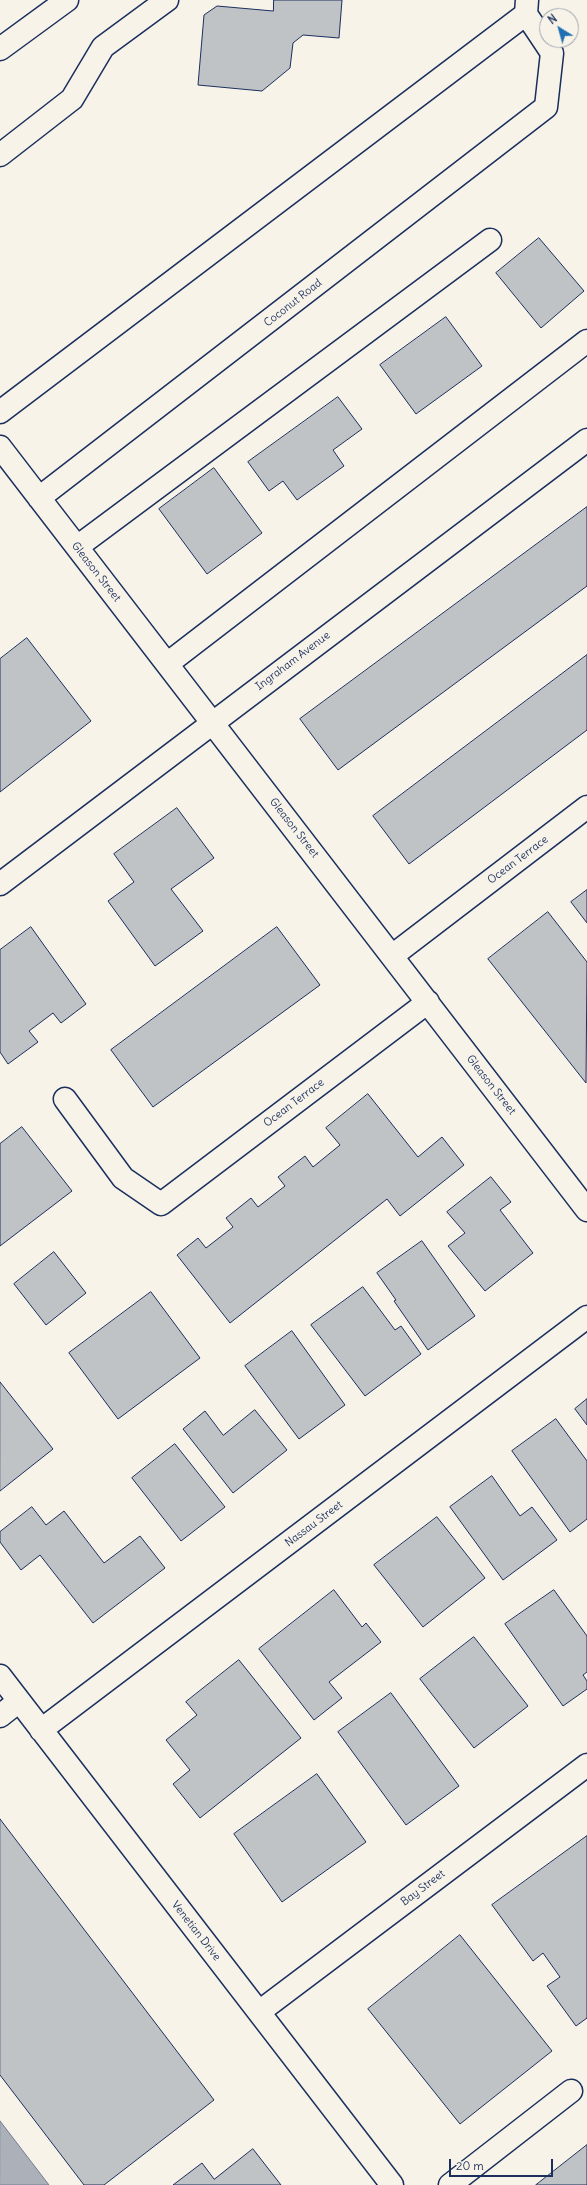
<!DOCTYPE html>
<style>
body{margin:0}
#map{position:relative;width:587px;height:2185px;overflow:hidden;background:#f7f3e8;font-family:Delius,sans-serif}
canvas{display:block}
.north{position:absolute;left:539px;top:8px;width:40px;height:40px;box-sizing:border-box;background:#f7f3e8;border:1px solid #9fa5b1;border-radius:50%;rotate:323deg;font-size:11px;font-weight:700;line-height:16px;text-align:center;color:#1b2f5e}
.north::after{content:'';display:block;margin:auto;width:14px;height:18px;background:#1f6fb2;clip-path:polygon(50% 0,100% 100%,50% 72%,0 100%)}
.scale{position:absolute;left:449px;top:2159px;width:104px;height:18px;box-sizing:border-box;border:2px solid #1b2f5e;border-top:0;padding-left:5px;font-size:12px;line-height:14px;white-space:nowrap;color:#1b2f5e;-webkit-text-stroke:3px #f7f3e8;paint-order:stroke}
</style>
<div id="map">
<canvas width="587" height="2185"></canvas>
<div class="north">N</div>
<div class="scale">20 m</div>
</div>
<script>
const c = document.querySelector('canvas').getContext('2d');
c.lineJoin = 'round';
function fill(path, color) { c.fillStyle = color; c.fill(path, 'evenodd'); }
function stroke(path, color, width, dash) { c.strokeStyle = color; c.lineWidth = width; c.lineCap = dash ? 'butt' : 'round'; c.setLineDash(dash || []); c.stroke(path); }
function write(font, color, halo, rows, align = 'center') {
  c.font = font + ' Delius,sans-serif'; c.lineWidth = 3; c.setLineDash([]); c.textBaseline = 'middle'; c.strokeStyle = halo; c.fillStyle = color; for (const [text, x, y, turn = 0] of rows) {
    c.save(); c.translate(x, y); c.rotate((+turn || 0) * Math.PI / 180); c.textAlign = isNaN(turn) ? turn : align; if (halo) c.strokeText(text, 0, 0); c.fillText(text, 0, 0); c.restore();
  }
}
const water = new Path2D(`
 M 0,2121 L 49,2185 L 0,2185 Z`);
const building = new Path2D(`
 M 274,0 L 342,0 L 339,38 L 303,35 L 293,43 L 290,68 L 262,91 L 198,85 L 204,15 L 217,6 L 273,11 Z
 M 539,238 L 584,291 L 541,328 L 496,273 Z
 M 446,317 L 482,366 L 416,414 L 380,365 Z
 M 338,397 L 362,429 L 333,450 L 344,466 L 297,500 L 283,481 L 269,491 L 248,462 Z
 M 214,468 L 262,533 L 207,574 L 159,509 Z
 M 587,507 L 587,586 L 338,770 L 300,719 Z
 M 27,638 L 91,721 L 0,792 L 0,659 Z
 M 587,655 L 587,730 L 409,864 L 373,816 Z
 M 177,808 L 214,858 L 171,889 L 203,931 L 155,966 L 108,901 L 134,882 L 114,854 Z
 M 587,890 L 587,923 L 571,902 Z
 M 548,912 L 587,962 L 586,1083 L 488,959 Z
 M 31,927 L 86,1004 L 61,1023 L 53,1013 L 29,1031 L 38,1042 L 8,1064 L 0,1052 L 0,950 Z
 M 277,927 L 320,985 L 153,1107 L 111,1050 Z
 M 368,1094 L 418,1157 L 442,1137 L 464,1165 L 400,1216 L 387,1199 L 230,1323 L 177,1255 L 198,1238 L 206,1248 L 233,1227 L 226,1218 L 251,1198 L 258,1207 L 285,1186 L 278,1177 L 305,1156 L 313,1167 L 340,1145 L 326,1128 Z
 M 22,1127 L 72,1191 L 0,1246 L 0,1144 Z
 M 491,1177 L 511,1202 L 500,1210 L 533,1253 L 485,1291 L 448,1246 L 465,1233 L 447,1212 Z
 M 422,1241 L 475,1316 L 428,1350 L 394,1301 L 396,1300 L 377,1273 Z
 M 54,1252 L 86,1293 L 46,1325 L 14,1284 Z
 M 363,1287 L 395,1330 L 401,1326 L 421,1354 L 365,1396 L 311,1325 Z
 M 151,1292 L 200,1358 L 118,1419 L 69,1353 Z
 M 292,1331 L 345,1405 L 299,1439 L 245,1366 Z
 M 0,1382 L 53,1449 L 0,1491 Z
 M 587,1399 L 587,1425 L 575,1409 Z
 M 255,1410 L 287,1450 L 233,1493 L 183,1429 L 205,1411 L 223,1435 Z
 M 556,1419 L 587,1461 L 587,1519 L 570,1532 L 512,1451 Z
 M 175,1444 L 225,1507 L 181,1541 L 132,1478 Z
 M 492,1476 L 520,1516 L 532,1507 L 557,1540 L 503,1580 L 450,1507 Z
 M 32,1507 L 46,1525 L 64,1511 L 104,1563 L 140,1536 L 165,1568 L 93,1623 L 40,1555 L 21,1570 L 0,1542 L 0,1532 Z
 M 437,1517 L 485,1578 L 423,1627 L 374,1565 Z
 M 334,1590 L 362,1627 L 366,1623 L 381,1642 L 329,1682 L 342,1698 L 314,1720 L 259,1649 Z
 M 554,1590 L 587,1636 L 587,1672 L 583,1675 L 587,1681 L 587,1689 L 563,1706 L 505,1624 Z
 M 474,1637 L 528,1706 L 474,1748 L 420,1679 Z
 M 239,1660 L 301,1738 L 200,1818 L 173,1784 L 190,1770 L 166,1740 L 197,1715 L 186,1702 Z
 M 391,1693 L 459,1786 L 406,1825 L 338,1732 Z
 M 317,1774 L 366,1842 L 282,1902 L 234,1834 Z
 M 0,1819 L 214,2100 L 104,2185 L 84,2185 L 0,2075 Z
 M 587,1836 L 587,2018 L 576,2026 L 547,1986 L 560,1977 L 543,1953 L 533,1961 L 492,1905 Z
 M 460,1935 L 552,2051 L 460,2124 L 368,2009 Z
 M 587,2145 L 587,2185 L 536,2185 Z
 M 253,2149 L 281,2185 L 173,2185 L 202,2163 L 214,2179 Z`);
const minor = new Path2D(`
 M 0,49 L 67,0
 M 0,155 L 72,99 L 103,47 L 167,0
 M 0,412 L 526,14
 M 0,447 L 587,1210
 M 39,498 L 546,107 L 552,53 L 526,14 L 527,0
 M 77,547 L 490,240
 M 167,664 L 587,341
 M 0,884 L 587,440
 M 392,956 L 587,807
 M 65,1099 L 123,1178 L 161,1204 L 428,1002
 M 0,1676 L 392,2185
 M 0,1716 L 19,1701
 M 41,1730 L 587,1317
 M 259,2012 L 587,1765
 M 450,2185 L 571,2091`);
const streetNames = [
 ["Coconut Road",293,303,-38],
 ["Gleason Street",96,572,52],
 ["Ingraham Avenue",293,661,-37],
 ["Gleason Street",294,828,52],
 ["Ocean Terrace",518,860,-37],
 ["Gleason Street",491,1085,52],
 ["Ocean Terrace",294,1103,-37],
 ["Nassau Street",314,1524,-37],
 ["Bay Street",423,1888,-37],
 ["Venetian Drive",196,1931,52]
];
fill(water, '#acb0b9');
stroke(water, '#727c95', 1);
fill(building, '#c0c3c5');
stroke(building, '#1b2f5e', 1);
stroke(minor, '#1b2f5e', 25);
stroke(minor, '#f7f3e8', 22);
write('11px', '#1b2f5e', '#f7f3e8', streetNames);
</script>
